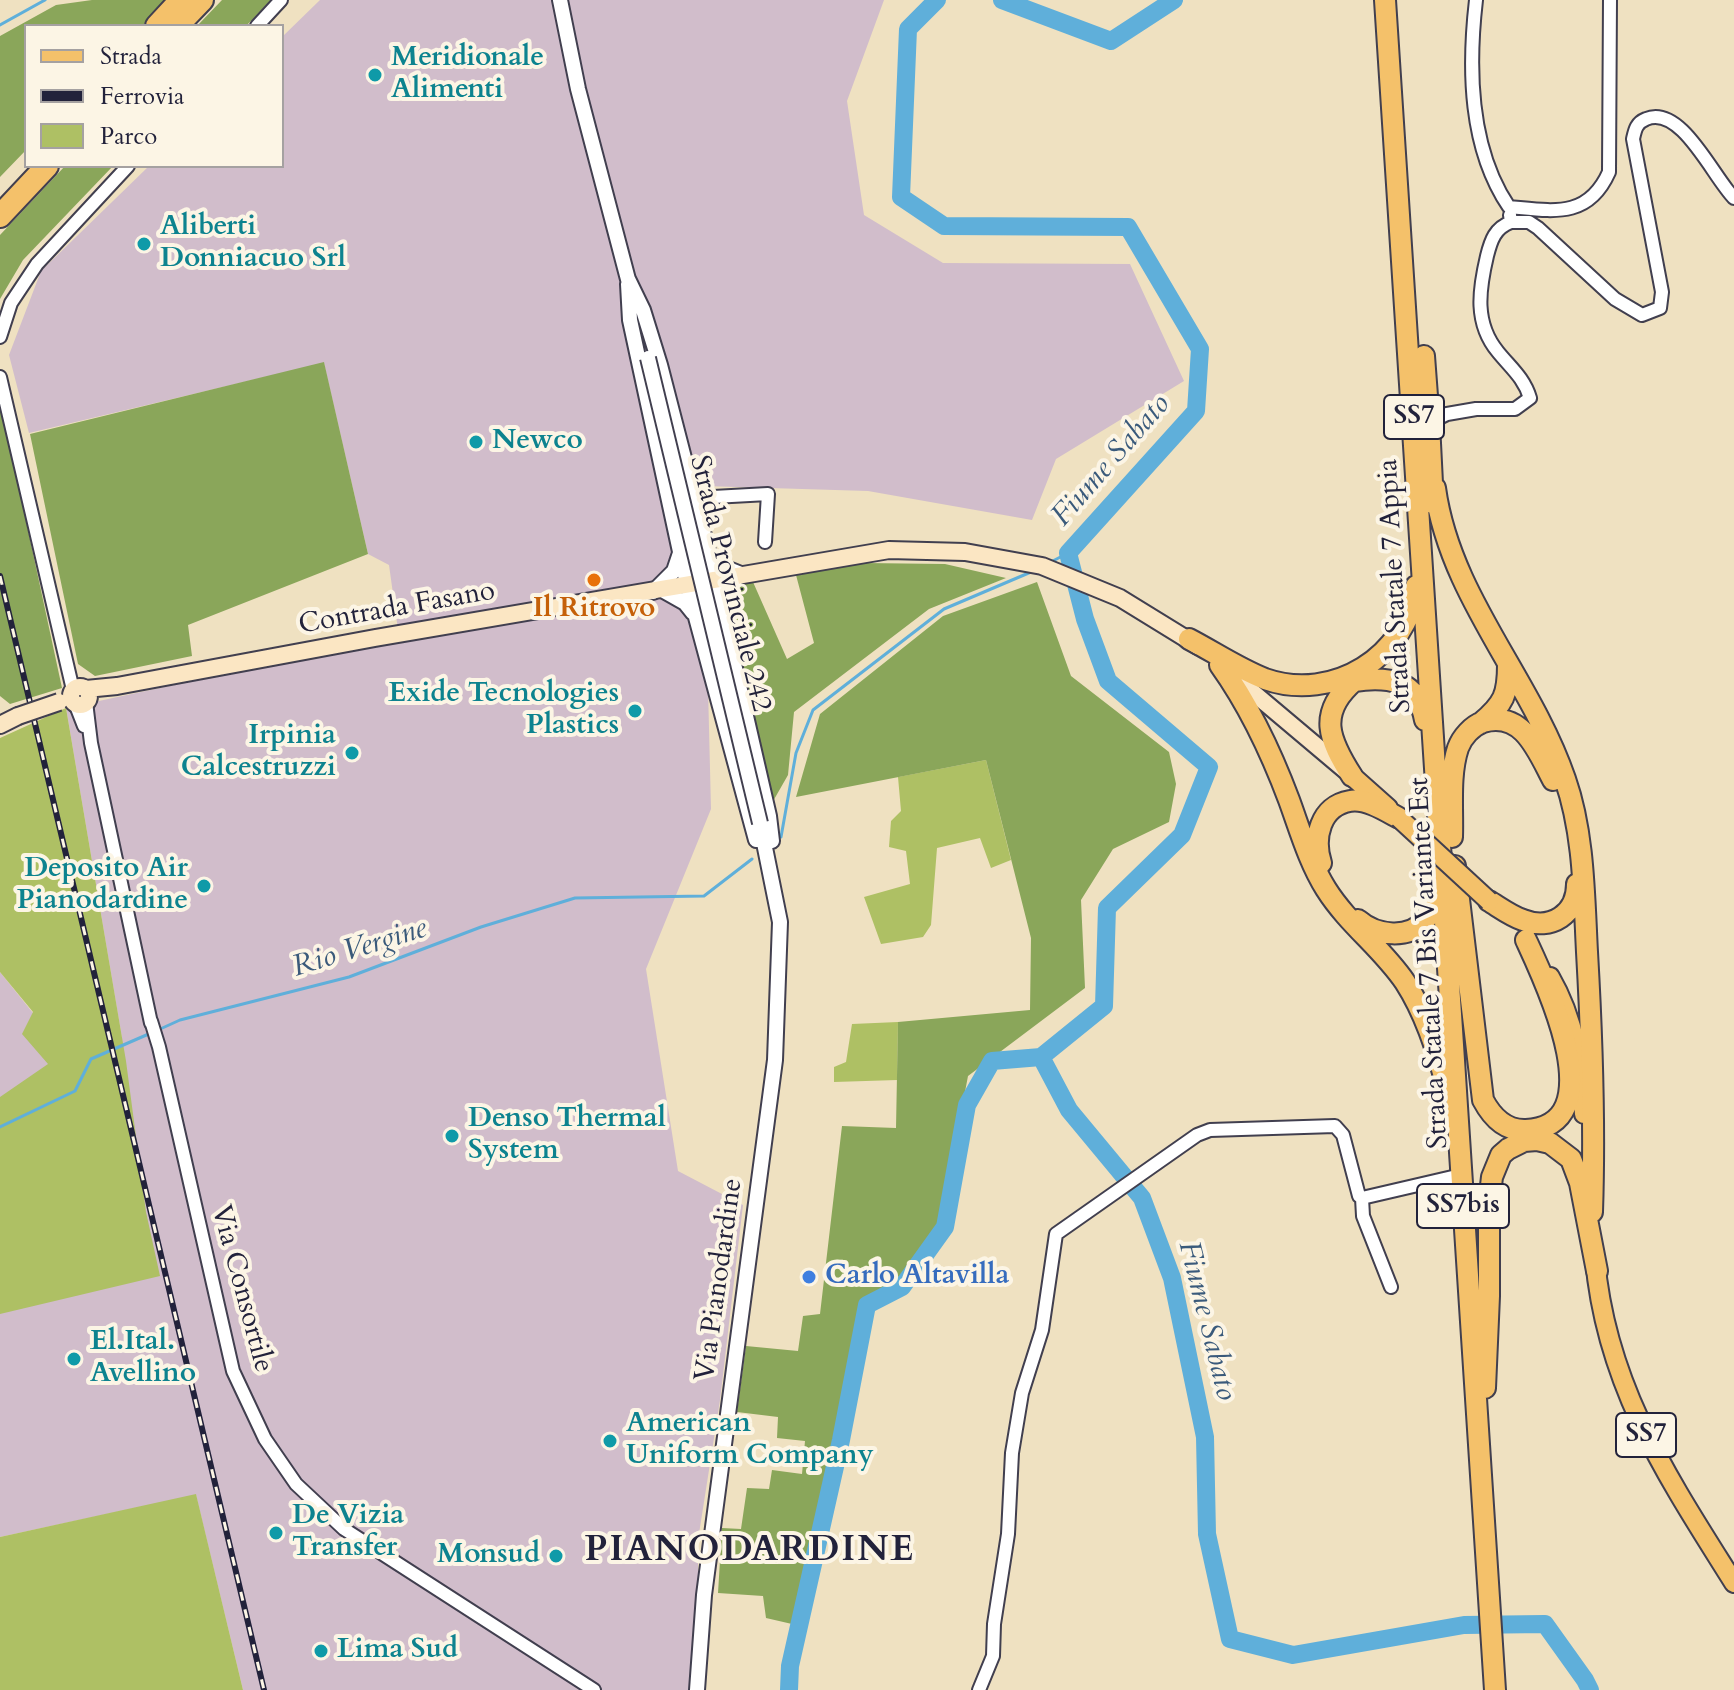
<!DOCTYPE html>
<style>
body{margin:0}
#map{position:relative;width:1734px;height:1690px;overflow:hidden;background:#efe1c1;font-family:Cardo,serif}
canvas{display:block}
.legend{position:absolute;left:24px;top:24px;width:260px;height:144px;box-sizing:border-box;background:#fcf5e5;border:2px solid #a5a1a1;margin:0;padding:10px 14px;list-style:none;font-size:24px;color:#22223b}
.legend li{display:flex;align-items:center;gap:16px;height:40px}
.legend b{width:40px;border:2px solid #a5a1a1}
</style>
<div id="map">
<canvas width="1734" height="1690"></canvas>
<ul class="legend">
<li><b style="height:10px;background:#f4c16a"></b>Strada</li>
<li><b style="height:10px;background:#22223b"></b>Ferrovia</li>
<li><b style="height:22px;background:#aec064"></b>Parco</li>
</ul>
</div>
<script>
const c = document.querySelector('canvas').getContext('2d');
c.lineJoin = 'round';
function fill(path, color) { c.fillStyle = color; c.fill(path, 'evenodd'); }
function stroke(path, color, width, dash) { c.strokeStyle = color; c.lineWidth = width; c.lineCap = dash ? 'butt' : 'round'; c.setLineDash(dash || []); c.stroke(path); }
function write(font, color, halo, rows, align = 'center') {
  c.font = font + ' Cardo,serif'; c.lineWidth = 8; c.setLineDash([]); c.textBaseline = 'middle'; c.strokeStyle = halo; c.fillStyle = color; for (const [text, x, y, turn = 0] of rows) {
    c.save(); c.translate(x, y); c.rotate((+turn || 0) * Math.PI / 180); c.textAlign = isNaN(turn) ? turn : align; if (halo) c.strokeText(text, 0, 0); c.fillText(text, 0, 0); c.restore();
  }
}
const industrial = new Path2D(`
 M 320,0 L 884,0 L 847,101 L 864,215 L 943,263 L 1130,264 L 1184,381 L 1056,459 L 1032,520 L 868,491 L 703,486 L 711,809 L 646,969 L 678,1171 L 743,1205 L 720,1400 L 698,1540 L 698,1690 L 243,1690 L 196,1495 L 0,1537 L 0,972 L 33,1013 L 122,1038 L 66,708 L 399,637 L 389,565 L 368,554 L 324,363 L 29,433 L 9,355 L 41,271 L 149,166 L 282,166 L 282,37 Z`);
const green = new Path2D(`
 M 66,708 L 126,1061 L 146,1212 L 160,1276 L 0,1314 L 0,1097 L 48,1064 L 22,1034 L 33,1012 L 0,972 L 0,738 Z
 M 986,760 L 1011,860 L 991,868 L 980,838 L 937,848 L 931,925 L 923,937 L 881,944 L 864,897 L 910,884 L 906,851 L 889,847 L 891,821 L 901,811 L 898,777 Z
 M 898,1022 L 897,1080 L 834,1082 L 834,1067 L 846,1062 L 852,1024 Z
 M 196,1494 L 243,1690 L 0,1690 L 0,1537 Z`);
const forest = new Path2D(`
 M 92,0 L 166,0 L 142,26 L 26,26 L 26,150 L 0,177 L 0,36 L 56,5 Z
 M 222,0 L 271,0 L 246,26 L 197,26 Z
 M 65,166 L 113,166 L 23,260 L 0,299 L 0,235 Z
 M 324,362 L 368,554 L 188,625 L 192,656 L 95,676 L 78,664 L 30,434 Z
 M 0,400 L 62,688 L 10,704 L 0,696 Z
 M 864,563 L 945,564 L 1006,578 L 929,609 L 794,712 L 788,775 L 772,803 L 726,605 L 736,585 L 753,582 L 787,659 L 814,643 L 796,575 Z
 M 1037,582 L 1071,676 L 1169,752 L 1176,784 L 1169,822 L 1113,849 L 1081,900 L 1085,988 L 968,1076 L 940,1224 L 903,1278 L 864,1302 L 792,1624 L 766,1618 L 763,1596 L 718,1593 L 722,1528 L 741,1529 L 747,1488 L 769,1489 L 772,1470 L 802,1474 L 805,1441 L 777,1438 L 778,1417 L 737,1412 L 746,1346 L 798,1351 L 803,1316 L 820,1314 L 842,1126 L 896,1128 L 898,1022 L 1030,1010 L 1031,938 L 986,760 L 796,797 L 820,714 L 943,616 Z`);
const stream = new Path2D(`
 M 0,25 L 45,0
 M 1049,563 L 1068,553
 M 781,837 L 796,753 L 813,710 L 944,609 L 1031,572
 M 158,1030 L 180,1020 L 349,977 L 481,927 L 575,898 L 704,896 L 752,859
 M 0,1127 L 75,1091 L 91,1059 L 151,1033`);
const river = new Path2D(`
 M 937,0 L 908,29 L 901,197 L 944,226 L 1128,227 L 1200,349 L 1196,411 L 1068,553 L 1085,619 L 1108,681 L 1209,767 L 1182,835 L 1107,908 L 1104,1006 L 1041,1057 L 1069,1110 L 1142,1198 L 1172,1278 L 1205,1437 L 1207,1534 L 1230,1639 L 1293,1655 L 1464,1625 L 1545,1624 L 1585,1680 L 1590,1690
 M 1002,0 L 1111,41 L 1174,0
 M 789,1690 L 790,1666 L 841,1440 L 867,1305 L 902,1287 L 945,1227 L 967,1105 L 992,1061 L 1041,1057`);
const minor = new Path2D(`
 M 1476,0 C 1468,69 1469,148 1509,207 C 1553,211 1588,219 1609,172 L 1610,0
 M 257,26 L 281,0
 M 1511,222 L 1529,222 L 1538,228 L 1615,299 L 1642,315 L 1660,308 L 1662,292 L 1633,139 C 1635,130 1636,123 1646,119 C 1681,104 1713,177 1734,198
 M 0,337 L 11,303 L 37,264 L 128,166
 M 0,377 L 73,690
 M 1429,423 L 1447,414 L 1476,409 L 1515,409 L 1530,398 C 1524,378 1511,368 1498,352 C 1474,323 1479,290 1487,256 C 1491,240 1495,228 1511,222 L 1510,215
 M 695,498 L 768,494 L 765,542
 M 86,702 L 91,743 L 151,1023 L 151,1021 L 159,1047 L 233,1371 L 265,1439 L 296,1484 L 344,1529 L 594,1690
 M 75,703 L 84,726
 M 1362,1198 L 1363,1216 L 1391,1287
 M 979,1690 L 993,1656 L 994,1624 L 1008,1534 L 1012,1453 L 1022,1393 L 1042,1330 L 1056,1234 L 1197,1135 L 1210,1130 L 1335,1126 L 1343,1135 L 1359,1196 L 1362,1198 L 1461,1175`);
const tertiary = new Path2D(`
 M 560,0 L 578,89 L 630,287
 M 628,279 L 643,310 L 660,365 L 709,555 L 769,816 L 772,841
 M 628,284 L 630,320 L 687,584 L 756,840
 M 709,555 L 721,566 L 741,574 L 727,588 L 719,601
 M 662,590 L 685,603 L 693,613
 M 653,592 L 674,571 L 680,553
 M 697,1690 L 704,1595 L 775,1060 L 780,922 L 760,823`);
const secondary = new Path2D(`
 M 1231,674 L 1345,770
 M71 696a9 9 0 1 1 18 0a9 9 0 1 1-18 0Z
 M 86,689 L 117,686 L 375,638 L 889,550 L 965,552 L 1042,566 L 1120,598 L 1198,646
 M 0,725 L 18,716`);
const primary = new Path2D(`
 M 1352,776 L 1388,808
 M 1550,977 C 1575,1020 1581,1065 1584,1114
 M 1595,1259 C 1606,1386 1668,1478 1734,1583`);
const trunk = new Path2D(`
 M 1385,0 L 1495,1690
 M 1424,356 L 1430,436
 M 1429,423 L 1433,503
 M 1435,488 C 1450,597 1530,677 1565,779 C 1584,833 1584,895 1587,952 C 1592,1039 1595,1125 1592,1212
 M 1189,639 C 1214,652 1239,669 1265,679 C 1333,703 1408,656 1416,586
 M 1220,665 C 1250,707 1271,752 1289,800 C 1300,830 1309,862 1326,889 C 1348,924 1382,948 1405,982 C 1425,1013 1436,1048 1446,1083
 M 1481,723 C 1504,704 1508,694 1508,665
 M 1352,776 C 1329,740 1317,713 1354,681 C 1389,676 1418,680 1425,720
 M 1452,837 C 1453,809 1449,775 1458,748 C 1462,737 1472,726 1483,722 C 1523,710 1538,752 1553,780
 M 1321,863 C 1313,838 1320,806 1350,801 C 1366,798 1386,811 1399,818
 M 1455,866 L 1483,1100 C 1492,1117 1505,1131 1526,1130 C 1615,1126 1545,981 1526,940
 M 1489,901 C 1499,907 1511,916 1523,920 C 1551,931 1577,914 1577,884
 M 1358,920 C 1376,936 1410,940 1426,919 C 1433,910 1434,900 1436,889
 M 1485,1388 L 1489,1296 L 1489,1203 L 1492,1177 L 1501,1155 L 1508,1149 L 1524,1141 L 1537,1140 L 1550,1143 L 1571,1159 L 1580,1183 L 1597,1271`);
const motorway = new Path2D(`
 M 157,26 L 181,0
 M 177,26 L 202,0
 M 0,216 L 47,166`);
const rail = new Path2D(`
 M 0,576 L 264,1690`);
const tertiaryBridge = new Path2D(`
 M 648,358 L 760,823`);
const secondaryBridge = new Path2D(`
 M 18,716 L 59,702`);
const primaryBridge = new Path2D(`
 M 1399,818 L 1489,901`);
const markers = [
 [375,75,8,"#0f9aa8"],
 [144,244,8,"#0f9aa8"],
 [476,442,8,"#0f9aa8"],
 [594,580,8,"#e8710a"],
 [635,711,8,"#0f9aa8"],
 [352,753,8,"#0f9aa8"],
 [204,886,8,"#0f9aa8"],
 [452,1136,8,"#0f9aa8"],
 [809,1277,8,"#3f7fe0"],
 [74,1359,8,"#0f9aa8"],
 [610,1441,8,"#0f9aa8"],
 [276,1533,8,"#0f9aa8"],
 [556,1556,8,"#0f9aa8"],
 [321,1651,8,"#0f9aa8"]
];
const shields = [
 [1414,417,60],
 [1463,1206,92],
 [1646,1435,60]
];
const shieldNames = [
 ["SS7",1414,417],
 ["SS7bis",1463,1206],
 ["SS7",1646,1435]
];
const cultureNames = [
 ["Meridionale",391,59],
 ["Alimenti",391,91],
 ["Aliberti",160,228],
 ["Donniacuo Srl",160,260],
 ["Newco",492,442],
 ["Exide Tecnologies",619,695,"right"],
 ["Plastics",619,727,"right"],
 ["Irpinia",336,737,"right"],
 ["Calcestruzzi",336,769,"right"],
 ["Deposito Air",188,870,"right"],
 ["Pianodardine",188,902,"right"],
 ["Denso Thermal",468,1120],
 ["System",468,1152],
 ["El.Ital.",90,1343],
 ["Avellino",90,1375],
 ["American",626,1425],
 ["Uniform Company",626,1457],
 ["De Vizia",292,1517],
 ["Transfer",292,1549],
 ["Monsud",540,1556,"right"],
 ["Lima Sud",337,1651]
];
const streetNames = [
 ["Strada Provinciale 242",729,584,76],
 ["Strada Statale 7 Appia",1396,586,-93],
 ["Contrada Fasano",397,609,-10],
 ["Strada Statale 7 Bis Variante Est",1430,963,-93],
 ["Via Pianodardine",720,1280,-82],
 ["Via Consortile",241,1289,75]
];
const foodNames = [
 ["Il Ritrovo",594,610]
];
const shopNames = [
 ["Carlo Altavilla",825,1277]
];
const waterNames = [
 ["Fiume Sabato",1112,461,-49],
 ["Rio Vergine",360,949,-17],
 ["Fiume Sabato",1206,1321,76]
];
const districtNames = [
 ["PIANODARDINE",750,1552]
];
fill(industrial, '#d1bdcb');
fill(green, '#aec064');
fill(forest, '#8aa65a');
stroke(stream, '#5fafda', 3);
stroke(river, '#5fafda', 18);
stroke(minor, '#413f4f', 16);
stroke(tertiary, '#413f4f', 18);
stroke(secondary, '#413f4f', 20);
stroke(primary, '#413f4f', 22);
stroke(trunk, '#413f4f', 24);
stroke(motorway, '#413f4f', 26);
stroke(minor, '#fff', 12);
stroke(tertiary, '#fff', 14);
stroke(secondary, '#fbe6c3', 16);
stroke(primary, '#f4c16a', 18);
stroke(trunk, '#f4c16a', 20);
stroke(motorway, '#f4c16a', 22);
stroke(rail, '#22223b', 6);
stroke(rail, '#fcf5e5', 3, [9]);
stroke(tertiaryBridge, '#413f4f', 18, []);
stroke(secondaryBridge, '#413f4f', 20, []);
stroke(primaryBridge, '#413f4f', 22, []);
stroke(tertiaryBridge, '#fff', 14);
stroke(secondaryBridge, '#fbe6c3', 16);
stroke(primaryBridge, '#f4c16a', 18);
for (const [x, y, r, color] of markers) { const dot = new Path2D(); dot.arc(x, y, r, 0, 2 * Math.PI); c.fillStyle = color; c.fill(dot); stroke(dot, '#fcf5e5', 3); }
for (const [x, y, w] of shields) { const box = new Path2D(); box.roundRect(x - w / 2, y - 22, w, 44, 6); c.fillStyle = '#fcf5e5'; c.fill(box); stroke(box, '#22223b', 2); }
write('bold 26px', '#22223b', null, shieldNames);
write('bold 28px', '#0d838f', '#fcf5e5', cultureNames, 'left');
write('28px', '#22223b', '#fcf5e5', streetNames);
write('bold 28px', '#c56008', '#fcf5e5', foodNames);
write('bold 28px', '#366cbe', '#fcf5e5', shopNames, 'left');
write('italic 30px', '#3a5a7b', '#fcf5e5', waterNames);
c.letterSpacing = '2px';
write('bold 36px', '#22223b', '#fcf5e5', districtNames);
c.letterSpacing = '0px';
</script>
